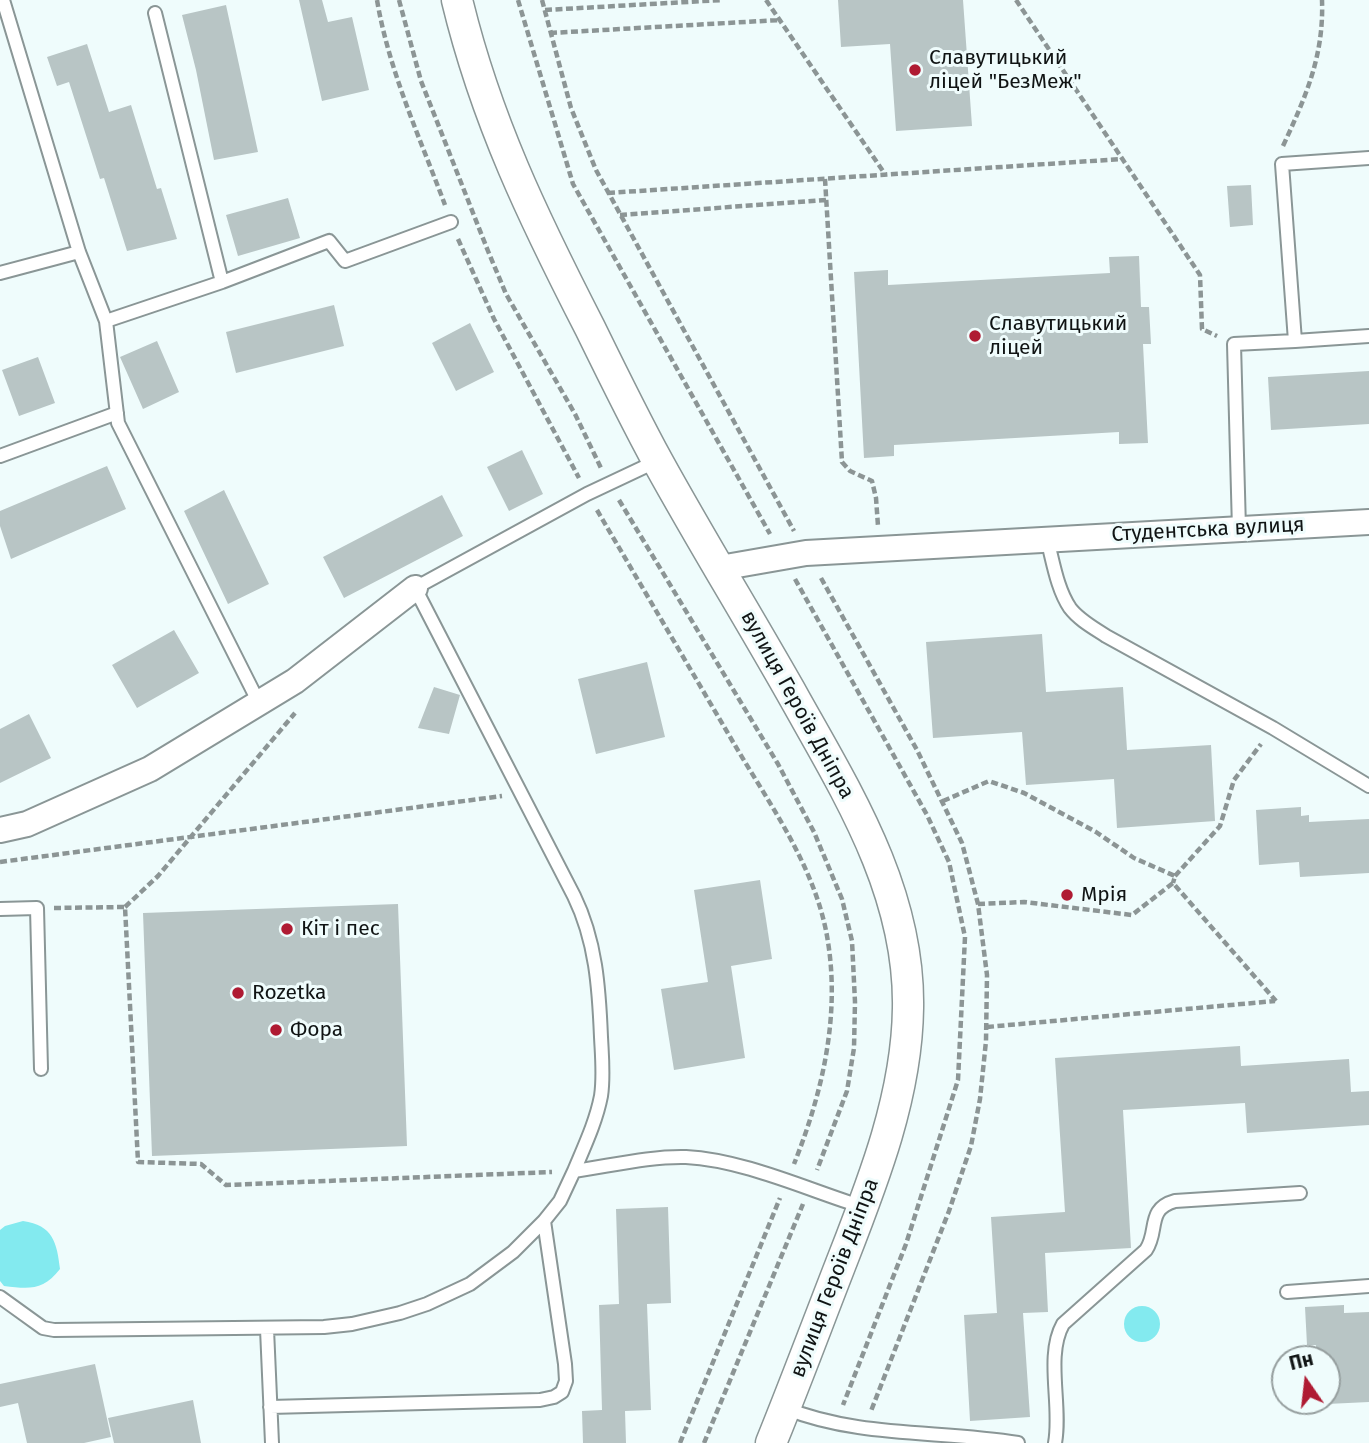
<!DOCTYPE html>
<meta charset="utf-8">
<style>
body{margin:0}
#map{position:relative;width:1369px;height:1443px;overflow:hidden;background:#effcfc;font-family:"Fira Sans",sans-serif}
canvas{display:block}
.north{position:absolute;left:1271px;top:1345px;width:70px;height:70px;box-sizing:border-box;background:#effcfc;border:2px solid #969f9f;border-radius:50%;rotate:346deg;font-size:19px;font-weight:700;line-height:28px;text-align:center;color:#101414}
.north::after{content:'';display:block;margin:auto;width:24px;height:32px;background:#af1b33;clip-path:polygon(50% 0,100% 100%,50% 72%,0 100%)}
</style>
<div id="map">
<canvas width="1369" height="1443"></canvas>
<div class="north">Пн</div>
</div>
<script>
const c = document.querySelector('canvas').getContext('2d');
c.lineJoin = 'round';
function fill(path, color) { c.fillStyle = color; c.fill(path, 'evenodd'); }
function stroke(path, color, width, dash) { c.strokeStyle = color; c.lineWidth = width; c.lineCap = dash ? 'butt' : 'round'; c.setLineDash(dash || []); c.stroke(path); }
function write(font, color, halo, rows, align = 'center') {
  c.font = font + ' "Fira Sans",sans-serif'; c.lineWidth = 6; c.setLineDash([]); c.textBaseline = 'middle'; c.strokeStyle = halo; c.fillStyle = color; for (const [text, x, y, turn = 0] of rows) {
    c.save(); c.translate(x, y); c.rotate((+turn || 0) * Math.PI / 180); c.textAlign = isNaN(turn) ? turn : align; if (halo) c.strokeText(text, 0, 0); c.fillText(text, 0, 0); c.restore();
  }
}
const green = new Path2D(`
 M 23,1221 C 53,1225 57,1243 60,1269 C 43,1291 29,1289 4,1286 L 0,1281 L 0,1230 L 5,1226 Z
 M1124 1324a18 18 0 1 1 36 0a18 18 0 1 1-36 0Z`);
const building = new Path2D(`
 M 299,0 L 322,0 L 328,22 L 352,17 L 369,90 L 322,101 Z
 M 838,0 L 963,0 L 972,126 L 896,131 L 890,44 L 841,47 Z
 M 226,5 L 258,152 L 214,160 L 196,70 L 182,15 Z
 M 87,44 L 109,112 L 131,105 L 157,189 L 161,188 L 177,239 L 127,251 L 104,178 L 100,179 L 69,82 L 57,86 L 47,57 Z
 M 1251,185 L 1253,225 L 1230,227 L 1227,186 Z
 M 288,198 L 300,238 L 238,256 L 226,215 Z
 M 1139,256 L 1141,307 L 1149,307 L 1151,344 L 1143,344 L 1148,443 L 1119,444 L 1119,432 L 894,445 L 894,456 L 864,458 L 854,272 L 888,270 L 888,285 L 1110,273 L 1109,257 Z
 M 334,305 L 344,346 L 236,373 L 226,332 Z
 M 470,323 L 494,372 L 456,391 L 432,343 Z
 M 157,341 L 179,392 L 143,409 L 120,357 Z
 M 38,357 L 55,403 L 19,416 L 2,370 Z
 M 1369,371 L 1369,424 L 1271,430 L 1268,377 Z
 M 522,450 L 543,494 L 509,511 L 487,467 Z
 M 107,466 L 126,509 L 11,559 L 0,526 L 0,511 Z
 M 224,490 L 269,584 L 228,604 L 184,511 Z
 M 442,495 L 463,536 L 344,598 L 323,557 Z
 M 174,630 L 199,673 L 137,708 L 112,665 Z
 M 1042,634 L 1046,692 L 1123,687 L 1127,750 L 1211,745 L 1215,821 L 1117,828 L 1114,779 L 1026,785 L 1022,732 L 933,738 L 926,642 Z
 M 647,662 L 665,737 L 596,754 L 578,679 Z
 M 434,687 L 460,695 L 449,734 L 418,728 Z
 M 29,714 L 51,758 L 0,783 L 0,729 Z
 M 1301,807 L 1301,816 L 1309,815 L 1309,822 L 1369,819 L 1369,873 L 1300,877 L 1299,862 L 1259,865 L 1256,810 Z
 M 760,880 L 772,959 L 731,966 L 745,1058 L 674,1070 L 661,989 L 708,982 L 694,890 Z
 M 398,904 L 407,1146 L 152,1156 L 143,913 Z
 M 1240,1046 L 1241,1066 L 1349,1059 L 1351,1092 L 1369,1091 L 1369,1125 L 1247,1133 L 1245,1103 L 1123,1110 L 1131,1248 L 1045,1253 L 1048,1312 L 1023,1313 L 1030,1417 L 970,1421 L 964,1315 L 997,1313 L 991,1217 L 1065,1212 L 1055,1058 Z
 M 668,1207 L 671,1303 L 647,1304 L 651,1410 L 625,1411 L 626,1443 L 583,1443 L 582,1411 L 602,1410 L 599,1305 L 619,1304 L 616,1209 Z
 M 1344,1305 L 1344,1313 L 1369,1312 L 1369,1402 L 1327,1404 L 1327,1359 L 1317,1359 L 1316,1345 L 1307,1345 L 1305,1307 Z
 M 95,1364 L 111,1437 L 84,1443 L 27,1443 L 18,1403 L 0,1407 L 0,1384 Z
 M 193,1400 L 201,1443 L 114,1443 L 108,1418 Z`);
const path = new Path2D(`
 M 377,0 C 389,71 420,138 445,205
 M 399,0 L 421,81 L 488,251 L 506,294 L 575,414 L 601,468
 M 518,0 L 573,184 L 770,534
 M 542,0 L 571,108 L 596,170 L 794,531
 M 766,0 L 885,174
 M 1016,0 L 1200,275 L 1202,329 L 1217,336
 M 545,10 L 722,0
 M 550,33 L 780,20
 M 1283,146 C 1306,96 1324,56 1322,0
 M 825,179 L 842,462 L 850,471 L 872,481 L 876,498 L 878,526
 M 608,193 L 1122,159
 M 620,215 L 826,200
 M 458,239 L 494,319 L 579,478
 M 619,500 L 778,764 L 814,832 L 842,899 L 852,941 L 855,1002 L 854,1048 L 847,1091 L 817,1170
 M 597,510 C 642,587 688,665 733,742 C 770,805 817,869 828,942 C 840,1018 822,1094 794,1164
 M 821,578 L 917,750 L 962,843 L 978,904 L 987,975 L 986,1041 L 980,1099 L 971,1146 L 949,1211 L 871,1411
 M 795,579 L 927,815 L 949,862 L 965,937 L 958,1080 L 906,1244 L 843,1405
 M 943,801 L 989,781 L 1024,793 L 1096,832 L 1134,858 L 1175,876 L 1173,883
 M 0,862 L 502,796
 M 1175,876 L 1220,826 L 1234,780 L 1261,744
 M 978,904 L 1024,902 L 1132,915 L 1173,883 L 1276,1001
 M 125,907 L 158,876 L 295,713
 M 54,908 L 125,907 L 138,1162 L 201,1164 L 226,1185 L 552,1172
 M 987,1027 L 1275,1001
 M 680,1443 L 780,1198
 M 704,1443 L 803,1204`);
const service = new Path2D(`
 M 3,0 L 79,252 L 106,321 L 118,423 L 259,703
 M 155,13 L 222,282
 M 0,273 L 79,252
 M 106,321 L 222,282 L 329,241 L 345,261 L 451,222
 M 1295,341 L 1369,336
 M 0,456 L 117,413
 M 1239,529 L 1234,344 L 1295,341 L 1282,164 L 1369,158
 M 1047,539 C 1053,561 1057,589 1070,608 C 1079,620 1094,628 1106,636 L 1273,728 L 1369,786
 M 0,909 L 37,908 L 41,1069
 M 574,1171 C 584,1147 596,1122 601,1096 C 604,1077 602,1057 601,1037 C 599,988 596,941 574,896 L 415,588 L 587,494 L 657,461
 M 1287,1292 L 1369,1286
 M 0,1297 L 43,1328 L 54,1330 L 324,1327 L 352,1324 L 400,1313 L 427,1304 L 470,1284 L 513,1252 L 544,1221 L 560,1201 L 574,1171 C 610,1166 650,1156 686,1157 C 744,1160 808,1190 863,1207
 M 267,1329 L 272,1443
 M 270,1407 L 540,1400 L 554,1397 L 562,1392 L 566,1381 L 565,1364 L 544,1221
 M 785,1408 C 859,1438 941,1430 1018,1443
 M 1055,1443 C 1062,1406 1045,1356 1063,1324 L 1146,1250 C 1159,1231 1146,1209 1175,1201 L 1300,1193`);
const minor = new Path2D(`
 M 720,568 L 806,553 L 1369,522
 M 0,830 L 27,824 L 150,769 L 295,681 L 415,588`);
const tertiary = new Path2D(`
 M 457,0 C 486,120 534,219 590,328 C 612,373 634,418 658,462 C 702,542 751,621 796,701 C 850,797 910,894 908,1008 C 907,1097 872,1184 840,1266 C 817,1325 795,1384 771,1443`);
const markers = [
 [915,70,7,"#af1b33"],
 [975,336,7,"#af1b33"],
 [1067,895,7,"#af1b33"],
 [287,929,7,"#af1b33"],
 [238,993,7,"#af1b33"],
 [276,1030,7,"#af1b33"]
];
const poiNames = [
 ["Славутицький",929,58],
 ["ліцей \"БезМеж\"",929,82],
 ["Славутицький",989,324],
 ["ліцей",989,348],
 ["Мрiя",1081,895],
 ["Кіт і пес",301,929],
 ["Rozetka",252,993],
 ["Фора",290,1030]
];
const streetNames = [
 ["Студентська вулиця",1208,530,-3],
 ["вулиця Героїв Дніпра",797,705,61],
 ["вулиця Героїв Дніпра",835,1278,-69]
];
fill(green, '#83eaef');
fill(building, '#b8c5c5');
stroke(service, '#8a9696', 16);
stroke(minor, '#8a9696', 28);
stroke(tertiary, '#8a9696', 33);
stroke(path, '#8c9595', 4.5, [7, 3.5]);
stroke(service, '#fff', 12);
stroke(minor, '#fff', 24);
stroke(tertiary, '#fff', 30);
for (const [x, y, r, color] of markers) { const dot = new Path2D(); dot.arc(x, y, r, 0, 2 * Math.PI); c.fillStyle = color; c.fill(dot); stroke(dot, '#effcfc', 2.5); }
write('21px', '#101414', '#effcfc', poiNames, 'left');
write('21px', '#101414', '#effcfc', streetNames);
</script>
